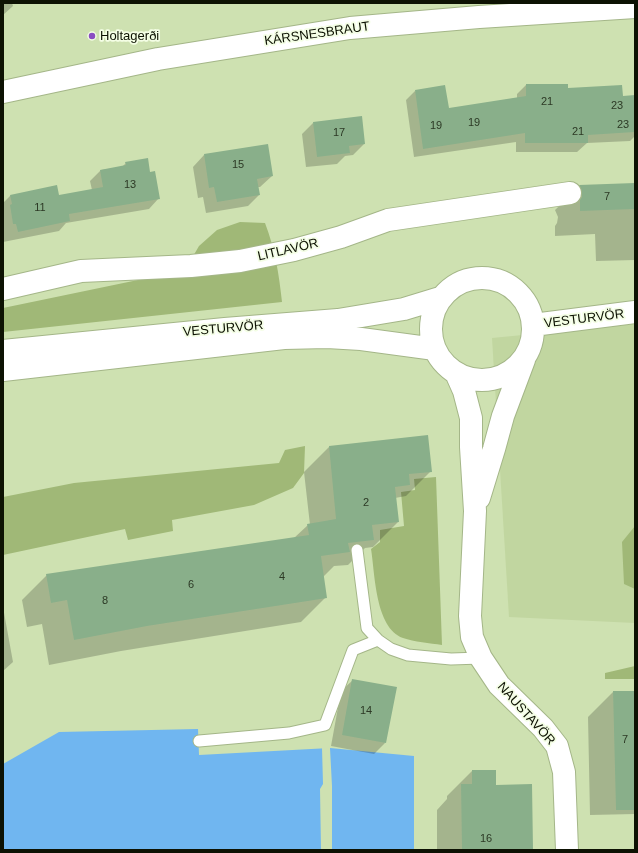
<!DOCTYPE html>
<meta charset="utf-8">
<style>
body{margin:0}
#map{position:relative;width:638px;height:853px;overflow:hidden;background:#cee1b1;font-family:Helvetica,sans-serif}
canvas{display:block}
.frame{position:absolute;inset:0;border:4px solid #0d1203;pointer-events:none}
</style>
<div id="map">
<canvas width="638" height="853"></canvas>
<div class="frame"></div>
</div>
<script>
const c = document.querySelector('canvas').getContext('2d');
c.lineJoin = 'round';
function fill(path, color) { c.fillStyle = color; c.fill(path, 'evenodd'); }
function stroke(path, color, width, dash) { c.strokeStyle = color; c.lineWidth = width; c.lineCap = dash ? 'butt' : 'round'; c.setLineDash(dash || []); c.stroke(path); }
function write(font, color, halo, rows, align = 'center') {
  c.font = font + ' Helvetica,sans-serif'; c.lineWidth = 3.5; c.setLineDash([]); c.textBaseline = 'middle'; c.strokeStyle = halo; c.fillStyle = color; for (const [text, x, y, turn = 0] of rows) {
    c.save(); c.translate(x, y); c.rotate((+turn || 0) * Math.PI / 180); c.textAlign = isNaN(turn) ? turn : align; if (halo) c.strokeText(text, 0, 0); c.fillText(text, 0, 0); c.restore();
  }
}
const built = new Path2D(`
 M 635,324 L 635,623 L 509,617 L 492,338 Z`);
const green = new Path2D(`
 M 240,222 L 265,223 C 275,249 279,274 282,302 L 3,332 L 3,308 L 162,275 L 188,265 L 199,246 L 217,230 Z
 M 305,446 L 304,473 L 293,488 L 254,505 L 172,520 L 173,531 L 128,540 L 125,529 L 3,555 L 3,497 L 74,483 L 279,463 L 285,450 Z
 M 436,477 L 442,645 C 430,643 414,642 403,638 C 375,628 375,573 371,549 L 380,542 L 380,530 L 404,526 L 401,492 L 415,490 L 414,479 Z
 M 635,526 L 635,589 L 624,584 L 622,542 Z
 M 635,666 L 635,679 L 605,679 L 605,673 Z`);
const water = new Path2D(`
 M 198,729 L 199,755 L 330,748 L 414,756 L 414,850 L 3,850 L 3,764 L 59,732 Z`);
const pier = new Path2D(`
 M 322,748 L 330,748 L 332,786 L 332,850 L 321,850 L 320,789 L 323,784 Z`);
const shadow = new Path2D(`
 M 3,3 L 12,3 L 13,6 L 3,15 Z
 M 526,85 L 567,89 L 622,97 L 635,96 L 635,136 L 630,141 L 587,143 L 577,152 L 516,152 L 516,142 L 414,157 L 406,100 L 415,91 L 448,109 L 517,98 L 517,94 Z
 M 313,123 L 364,144 L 353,155 L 345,156 L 337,164 L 306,167 L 302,134 Z
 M 204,155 L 272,176 L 260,187 L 258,187 L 259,195 L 248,206 L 206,213 L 203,197 L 198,198 L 193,167 Z
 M 126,163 L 159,198 L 149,209 L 66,223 L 59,231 L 3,242 L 3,203 L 10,196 L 58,197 L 92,190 L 90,181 L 101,170 L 122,167 Z
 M 635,184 L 635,260 L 596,261 L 595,234 L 555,236 L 555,226 L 557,223 L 558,217 L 555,210 L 580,186 Z
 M 329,447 L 431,471 L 406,496 L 395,498 L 398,522 L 373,547 L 365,548 L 348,565 L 334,566 L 323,577 L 326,597 L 301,622 L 121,651 L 49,665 L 42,624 L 27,627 L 22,600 L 47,575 L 294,538 L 308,525 L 310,525 L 304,472 Z
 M 3,607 L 13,662 L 3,671 Z
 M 353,680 L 385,743 L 374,754 L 331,746 L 341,691 Z
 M 613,692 L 635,692 L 635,814 L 590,815 L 588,717 Z
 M 472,771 L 495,786 L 532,850 L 437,850 L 437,810 L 447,799 L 447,796 Z`);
const building = new Path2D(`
 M 526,84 L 568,84 L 568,88 L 622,85 L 623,96 L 635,95 L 635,132 L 588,135 L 588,143 L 525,143 L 525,133 L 423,149 L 415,90 L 445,85 L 449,108 L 526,96 Z
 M 362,116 L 365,144 L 349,146 L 350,153 L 317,157 L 313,122 Z
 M 268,144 L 273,176 L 257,179 L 260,195 L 217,202 L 214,187 L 209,188 L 204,154 Z
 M 148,158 L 150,172 L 155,171 L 160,199 L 69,214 L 70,221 L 18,232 L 16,224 L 13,224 L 10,205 L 12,204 L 10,195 L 57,185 L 59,195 L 103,187 L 100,170 L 126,165 L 125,162 Z
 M 635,183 L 635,209 L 580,211 L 580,200 L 582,197 L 582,192 L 579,185 Z
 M 428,435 L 432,472 L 409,474 L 410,485 L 395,487 L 399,522 L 372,525 L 374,540 L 348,543 L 350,552 L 321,556 L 327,598 L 147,626 L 74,640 L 67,600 L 51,603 L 46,574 L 309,535 L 307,524 L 336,519 L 329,446 Z
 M 352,679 L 397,687 L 386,743 L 342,735 Z
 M 613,691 L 635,691 L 635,810 L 616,810 Z
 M 472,770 L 496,770 L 496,785 L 532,784 L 533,850 L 462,850 L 461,784 L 472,784 Z`);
const lane = new Path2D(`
 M 357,550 L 367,628 L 378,640 L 391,649 L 408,655 L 451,659 L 481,658
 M 199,741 L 289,733 L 325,725 L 353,650 L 378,640`);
const street = new Path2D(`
 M431 329a51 51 0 1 1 102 0a51 51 0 1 1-102 0Z
 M 3,289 L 81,271 L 191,266 L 240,261 L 294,250 L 341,237 L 388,220 L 570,193
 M 533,325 L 635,312
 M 3,351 L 225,329 L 338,320 L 404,309 L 440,298
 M 3,370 L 284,338 L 327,337 L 361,339 L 435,349
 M 456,373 L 464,391 L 471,418 L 471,447 L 475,511 L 470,616 L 472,637 L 481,658 L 499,685 L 543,728 L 557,746 L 564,772 L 567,850
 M 479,498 L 494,449 L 503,416 L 524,360`);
const secondary = new Path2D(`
 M 3,92 L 158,59 L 350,28 L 479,17 L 635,7`);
const markers = [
 [92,36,4,"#8a4dc2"]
];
const numberNames = [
 ["21",547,102],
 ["23",617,106],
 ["19",474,123],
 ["23",623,125],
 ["19",436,126],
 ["21",578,132],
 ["17",339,133],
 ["15",238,165],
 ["13",130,185],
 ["7",607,197],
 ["11",40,208],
 ["2",366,503],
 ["4",282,577],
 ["6",191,585],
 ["8",105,601],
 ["14",366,711],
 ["7",625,740],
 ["16",486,839]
];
const streetNames = [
 ["KÁRSNESBRAUT",317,34,-8],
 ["LITLAVÖR",288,250,-13],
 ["VESTURVÖR",584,319,-7],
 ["VESTURVÖR",223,329,-5],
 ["NAUSTAVÖR",526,714,48]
];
const poiNames = [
 ["Holtagerði",100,36]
];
fill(built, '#c1d6a0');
fill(green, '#a0b877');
fill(water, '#70b6f0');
fill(pier, '#cee1b1');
fill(shadow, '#0003');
fill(building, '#89af8a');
stroke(lane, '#a4b688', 13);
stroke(street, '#a4b688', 24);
stroke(secondary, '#a4b688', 24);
stroke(lane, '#fff', 11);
stroke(street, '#fff', 22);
stroke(secondary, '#fff', 22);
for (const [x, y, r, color] of markers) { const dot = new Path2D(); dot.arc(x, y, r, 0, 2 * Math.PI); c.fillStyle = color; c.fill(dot); stroke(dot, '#f4fee5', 1.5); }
write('11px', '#2c3925', null, numberNames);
write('13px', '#0d1203', '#f4fee5', streetNames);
write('13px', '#0d1203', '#f4fee5', poiNames, 'left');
</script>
